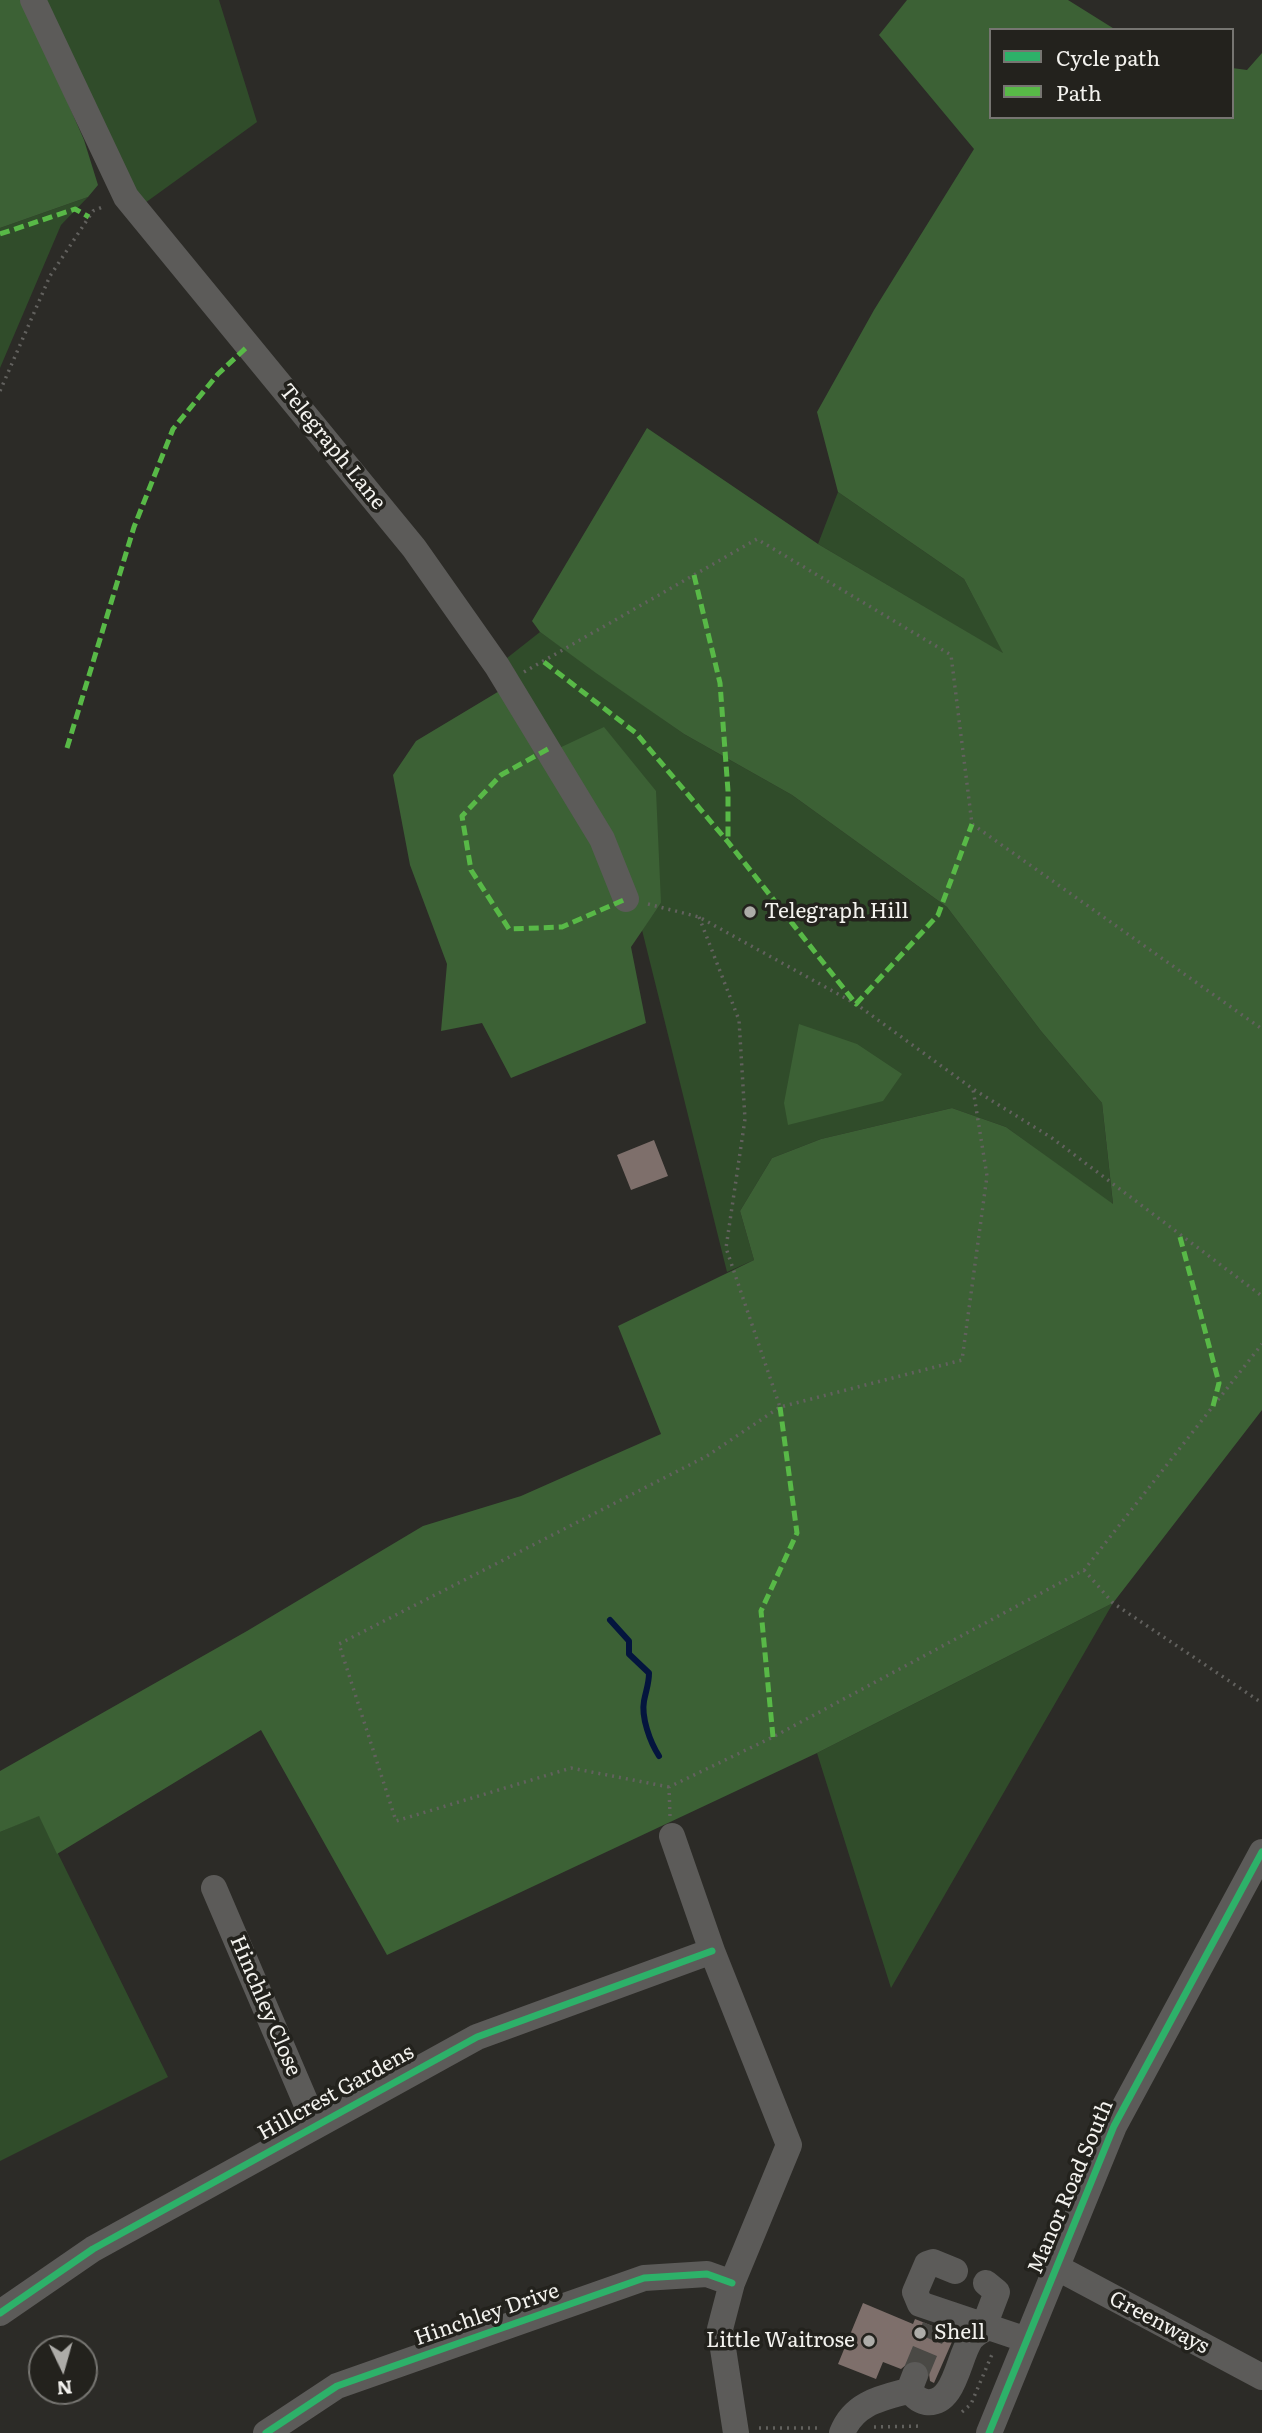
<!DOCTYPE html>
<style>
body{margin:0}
#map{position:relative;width:1262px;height:2433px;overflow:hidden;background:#2c2b27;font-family:Literata,serif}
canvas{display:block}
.legend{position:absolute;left:989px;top:28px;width:245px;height:91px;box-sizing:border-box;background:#23221d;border:2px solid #767571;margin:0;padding:9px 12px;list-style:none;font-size:21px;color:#f3f2ee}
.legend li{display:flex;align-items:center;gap:14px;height:35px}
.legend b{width:35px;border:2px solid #767571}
.north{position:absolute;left:28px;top:2335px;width:70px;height:70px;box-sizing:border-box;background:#23221d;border:2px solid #767571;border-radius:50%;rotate:175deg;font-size:19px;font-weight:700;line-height:28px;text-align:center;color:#f3f2ee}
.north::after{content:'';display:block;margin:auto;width:24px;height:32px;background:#adaca8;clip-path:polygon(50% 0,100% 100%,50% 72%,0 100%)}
</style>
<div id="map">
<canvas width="1262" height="2433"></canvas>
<ul class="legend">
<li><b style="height:9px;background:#2db169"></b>Cycle path</li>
<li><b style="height:9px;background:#58b947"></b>Path</li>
</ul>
<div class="north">N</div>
</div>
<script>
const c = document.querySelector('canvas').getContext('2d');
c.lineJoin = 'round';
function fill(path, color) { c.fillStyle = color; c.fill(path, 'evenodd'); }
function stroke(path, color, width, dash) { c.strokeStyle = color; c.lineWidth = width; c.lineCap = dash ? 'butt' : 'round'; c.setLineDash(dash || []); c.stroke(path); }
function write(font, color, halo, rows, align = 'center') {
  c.font = font + ' Literata,serif'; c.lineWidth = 7; c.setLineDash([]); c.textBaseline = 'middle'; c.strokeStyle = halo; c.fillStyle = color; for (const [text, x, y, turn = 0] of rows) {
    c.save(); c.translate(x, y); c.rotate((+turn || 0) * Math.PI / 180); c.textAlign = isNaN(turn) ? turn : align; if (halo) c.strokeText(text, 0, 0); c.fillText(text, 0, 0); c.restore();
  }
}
const green = new Path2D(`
 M 44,0 L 219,0 L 257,122 L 138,208 Z
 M 88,197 L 61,225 L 0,368 L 0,228 Z
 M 838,492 L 964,579 L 1004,654 L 818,544 Z
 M 540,632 L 684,734 L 792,795 L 947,907 L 1041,1031 L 1102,1103 L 1113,1205 L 1006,1127 L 952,1108 L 821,1139 L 772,1158 L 740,1211 L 754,1260 L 727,1272 L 642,930 L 661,903 L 560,748 L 507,658 Z
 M 1113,1603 L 891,1988 L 817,1753 Z
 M 39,1815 L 168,2077 L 0,2161 L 0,1832 Z`);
const forest = new Path2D(`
 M 0,0 L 23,0 L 84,140 L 98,185 L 88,197 L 0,228 Z
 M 907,0 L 1068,0 L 1116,30 L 991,30 L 991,117 L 1232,117 L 1232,68 L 1247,70 L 1262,53 L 1262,1410 L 1113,1603 L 817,1753 L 387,1955 L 261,1730 L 57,1854 L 39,1816 L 0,1832 L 0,1771 L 247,1631 L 423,1526 L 521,1496 L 661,1434 L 618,1326 L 754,1260 L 740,1211 L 772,1158 L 821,1139 L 952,1108 L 1006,1127 L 1113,1204 L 1102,1103 L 1041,1031 L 947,907 L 792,795 L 684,734 L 596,673 L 540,632 L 532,621 L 647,428 L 818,544 L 1003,653 L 964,579 L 838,492 L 817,412 L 874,310 L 974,149 L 879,35 Z
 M 501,690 L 540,757 L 604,727 L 656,791 L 661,903 L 631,947 L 646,1023 L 511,1078 L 482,1023 L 441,1031 L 447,964 L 410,865 L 393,775 L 416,741 Z
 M 799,1024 L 857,1044 L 902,1074 L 883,1101 L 788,1125 L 784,1103 Z`);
const stream = new Path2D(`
 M 610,1620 L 629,1641 L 629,1654 L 649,1673 C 649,1684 646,1690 644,1701 C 641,1717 650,1742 659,1756`);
const building = new Path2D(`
 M 654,1140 L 668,1176 L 631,1190 L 617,1155 Z
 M 863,2303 L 913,2324 L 915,2319 L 955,2335 L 934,2383 L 930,2381 L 928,2366 L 920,2360 L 912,2360 L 901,2369 L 883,2362 L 876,2379 L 838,2364 Z`);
const minorTunnel = new Path2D(`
 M 915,2375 L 935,2327`);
const path = new Path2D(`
 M 0,391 L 50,276 L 93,211 L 105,206
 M 524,672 L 757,539 L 951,655 L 972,824 L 1262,1029
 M 648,904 L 699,917 L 856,1004 L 973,1089 L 1052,1138 L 1262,1296
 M 699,917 L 739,1020 L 745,1119 L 726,1248 L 780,1407
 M 1084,1570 L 1113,1603 L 1262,1703
 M 669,1787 L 571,1768 L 396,1821 L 339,1644 L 707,1456 L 780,1407 L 962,1360 L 987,1176 L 973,1089
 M 670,1816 L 669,1787 L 773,1737 L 1084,1570 L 1262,1344
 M 962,2412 L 971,2404 L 993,2352
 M 874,2427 L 923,2426
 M 759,2428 L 821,2428`);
const minor = new Path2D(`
 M 33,0 L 126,197 L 414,548 L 497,666 L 602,839 L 626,899
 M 672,1836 L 712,1951 L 789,2145 L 732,2283 L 720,2329 L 736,2433
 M 214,1888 L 315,2124
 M 1056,2267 L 1262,2377
 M 955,2271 L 933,2262 L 927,2264 L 915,2292 L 920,2304 L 1027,2340
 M 0,2313 L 93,2249 L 477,2037 L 712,1951
 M 984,2326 L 997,2292 L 986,2283
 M 910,2388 C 913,2396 917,2400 926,2402 C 955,2406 958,2357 971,2339 C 976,2333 982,2330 989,2327
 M 266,2433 L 337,2386 L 644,2278 L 707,2274 L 732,2283
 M 842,2433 C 853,2405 877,2399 904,2392 L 910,2388 L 915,2375
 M 989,2433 L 1114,2126 L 1262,1852`);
const quiet = new Path2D(`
 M 0,234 L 75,209 L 89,217
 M 694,575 L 720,683 L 728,791 L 728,842
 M 544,662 L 636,733 L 728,842 L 856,1004 L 938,915 L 972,824
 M 67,748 L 134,527 L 173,429 L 218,374 L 248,346
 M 548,749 L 501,775 L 462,816 L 471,870 L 509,929 L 562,927 L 626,899
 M 1180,1237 L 1219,1383 L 1212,1410
 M 773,1737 L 761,1611 L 797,1533 L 780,1407`);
const cycleway = new Path2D(`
 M 0,2313 L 93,2249 L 477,2037 L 712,1951
 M 266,2433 L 337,2386 L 644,2278 L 707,2274 L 732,2283
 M 989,2433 L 1114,2126 L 1262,1852`);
const markers = [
 [750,912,7,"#adaca8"],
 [920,2333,7,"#adaca8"],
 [869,2341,7,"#adaca8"]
];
const streetNames = [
 ["Telegraph Lane",332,447,51],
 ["Hinchley Close",265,2006,67],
 ["Hillcrest Gardens",336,2093,-29],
 ["Manor Road South",1071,2187,-67],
 ["Hinchley Drive",487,2315,-19],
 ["Greenways",1159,2323,28]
];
const poiNames = [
 ["Telegraph Hill",764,912],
 ["Shell",934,2333],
 ["Little Waitrose",855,2341,"right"]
];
fill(green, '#304c2a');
fill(forest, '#3c6135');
stroke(stream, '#04153e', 6);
fill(building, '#7e6f6b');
stroke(minorTunnel, '#4a4945', 26, [26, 13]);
stroke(path, '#62615e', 3.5, [2, 5]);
stroke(minor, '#5c5b59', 26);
stroke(quiet, '#58b947', 5, [10, 5]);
stroke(cycleway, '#2db169', 7);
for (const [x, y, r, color] of markers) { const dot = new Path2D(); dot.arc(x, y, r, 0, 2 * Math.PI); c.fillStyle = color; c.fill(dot); stroke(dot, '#23221d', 2.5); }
write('21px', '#f3f2ee', '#23221d', streetNames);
write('21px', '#f3f2ee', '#23221d', poiNames, 'left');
</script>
